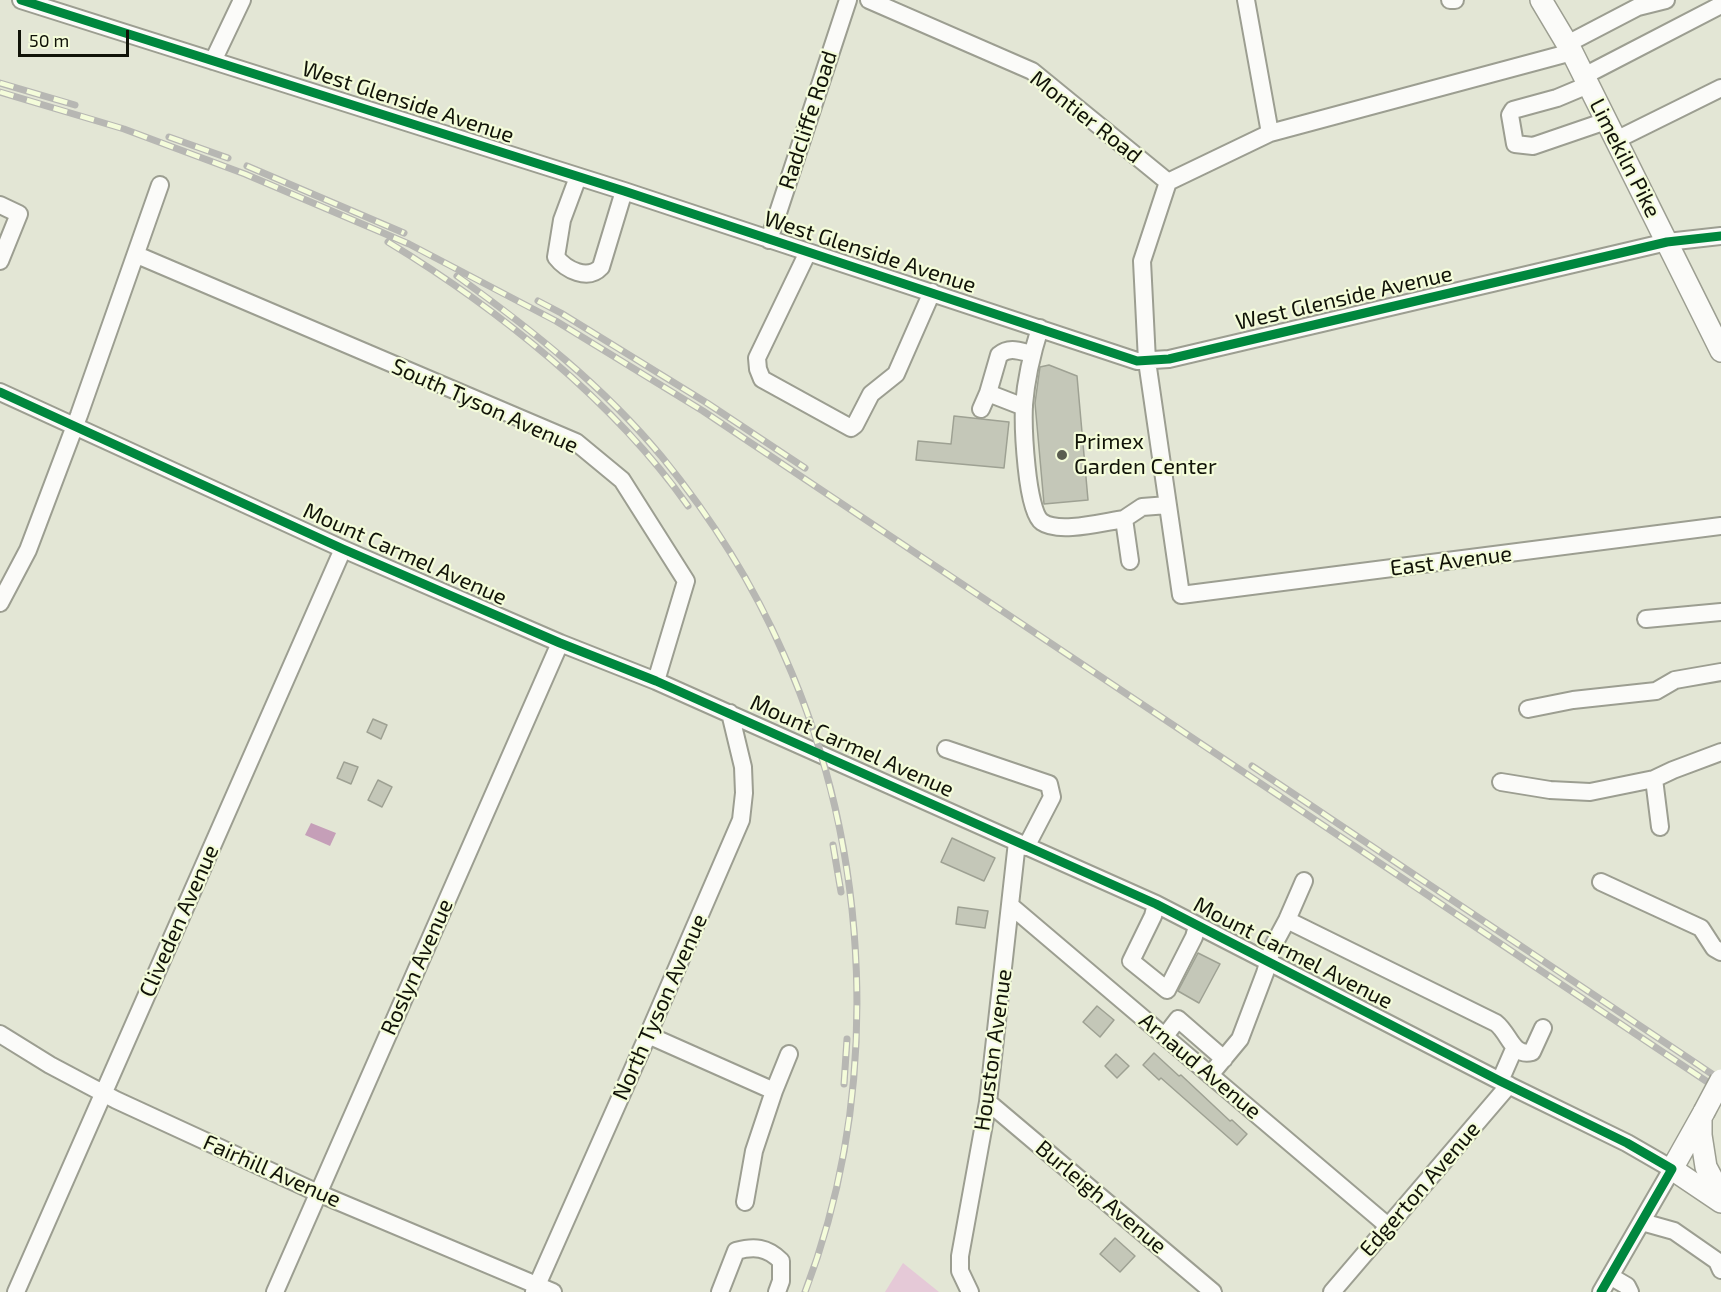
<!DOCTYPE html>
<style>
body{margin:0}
#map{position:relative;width:1721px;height:1292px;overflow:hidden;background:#e3e6d5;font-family:"Exo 2",sans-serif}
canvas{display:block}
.scale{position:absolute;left:18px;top:30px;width:111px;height:27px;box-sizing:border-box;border:3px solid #111308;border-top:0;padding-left:8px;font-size:18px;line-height:21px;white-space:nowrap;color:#111308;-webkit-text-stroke:4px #f4fcda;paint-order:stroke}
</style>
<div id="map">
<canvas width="1721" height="1292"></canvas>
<div class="scale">50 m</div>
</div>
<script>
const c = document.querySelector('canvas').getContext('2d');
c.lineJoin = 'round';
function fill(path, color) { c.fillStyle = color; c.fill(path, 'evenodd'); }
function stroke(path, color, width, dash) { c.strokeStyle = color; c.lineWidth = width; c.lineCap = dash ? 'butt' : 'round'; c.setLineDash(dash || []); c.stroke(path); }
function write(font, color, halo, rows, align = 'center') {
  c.font = font + ' "Exo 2",sans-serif'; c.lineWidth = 4.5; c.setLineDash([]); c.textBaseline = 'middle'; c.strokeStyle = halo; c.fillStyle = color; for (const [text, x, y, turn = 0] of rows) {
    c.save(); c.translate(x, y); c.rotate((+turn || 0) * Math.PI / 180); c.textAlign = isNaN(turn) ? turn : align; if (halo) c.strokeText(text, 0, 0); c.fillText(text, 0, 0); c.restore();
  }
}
const green = new Path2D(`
 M 903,1263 L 939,1292 L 885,1292 Z`);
const water = new Path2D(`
 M 311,823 L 336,833 L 330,846 L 305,835 Z`);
const building = new Path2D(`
 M 1049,365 L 1077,376 L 1088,500 L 1044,504 L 1035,403 L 1040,367 Z
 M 954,416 L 1009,422 L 1004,468 L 916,460 L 918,441 L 951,444 Z
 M 373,719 L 387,725 L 381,739 L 367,732 Z
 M 344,762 L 358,767 L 351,784 L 337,778 Z
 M 378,780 L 392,787 L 382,807 L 368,800 Z
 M 952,838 L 995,858 L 984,881 L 941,862 Z
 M 958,907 L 988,911 L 985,928 L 956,924 Z
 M 1198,953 L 1220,964 L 1199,1003 L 1178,991 Z
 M 1097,1006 L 1114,1020 L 1100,1037 L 1083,1022 Z
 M 1154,1053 L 1179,1076 L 1181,1075 L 1230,1121 L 1232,1120 L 1247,1134 L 1237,1145 L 1161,1078 L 1159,1080 L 1143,1065 Z
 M 1116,1054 L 1129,1066 L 1117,1078 L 1105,1066 Z
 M 1115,1238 L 1135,1256 L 1120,1272 L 1100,1254 Z`);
const minor = new Path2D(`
 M 21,0 L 624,191 L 1137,361 L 1169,359 L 1667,242 L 1721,236
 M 869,0 L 1032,71 L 1168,182
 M 1246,0 L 1270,133
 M 1450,0 L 1455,0
 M 1567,44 L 1638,7 L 1666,0
 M 1572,52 L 1270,133 L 1168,182 L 1142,261 L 1147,361 L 1181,595 L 1721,526
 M 213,61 L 242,0
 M 1584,76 L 1721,5
 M 1588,85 L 1557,98 L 1513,110 L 1510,115 L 1515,144 L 1533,146 L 1606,121
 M 1616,140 L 1721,88
 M 578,177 L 562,220 L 556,257 C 566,270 588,281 601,267 L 624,191
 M 0,205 L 19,214 L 0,261
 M 769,240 L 848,0
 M 808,252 L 757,358 L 758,369 L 762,379 L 851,428 L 855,425 L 871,394 L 896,374 L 932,292
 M 137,255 L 576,442 L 622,480 L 686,581 L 656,681
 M 1040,328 C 1032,353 1026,379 1024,405 C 1023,425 1026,511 1042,522 C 1059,534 1103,522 1124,519
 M 0,392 L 343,549 L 560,643 L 656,681 L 1156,904 L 1500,1081 L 1627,1143 L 1672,1169 L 1601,1292
 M 1024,407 L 988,393 L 999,355 C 1009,346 1020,351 1032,354
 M 981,409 L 988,393
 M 1130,561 L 1124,519 L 1142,507 L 1168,505
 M 0,603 L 28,550 L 79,415 L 160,185
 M 1646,619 L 1721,612
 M 1528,709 L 1573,700 L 1656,691 L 1675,680 L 1721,672
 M 946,749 L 1049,784 L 1052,797 L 1026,847
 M 1501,782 L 1550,790 L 1590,792 L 1654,779
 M 1660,827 L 1654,779 L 1673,770 L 1721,752
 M 1601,882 L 1701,928 L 1714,948 L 1721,952
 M 1156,904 L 1153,916 L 1131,961 L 1167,990 L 1194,937 L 1197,926
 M 1011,906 L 1388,1226
 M 1287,920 L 1496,1023 C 1510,1034 1512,1057 1532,1052 L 1543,1028
 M 0,1034 L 50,1065 L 116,1100 L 318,1193 L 553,1292
 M 648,1035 L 774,1091 L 754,1151 L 745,1202
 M 1165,1036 L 1178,1019 L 1224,1059
 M 1210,1075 L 1240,1039 L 1265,973 L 1273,946 L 1287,920 L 1304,881
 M 1500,1081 L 1514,1049
 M 774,1091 L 789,1054
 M 988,1102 L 1213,1292
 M 1642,1222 L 1674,1231 L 1717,1261 L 1721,1270
 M 1610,1276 L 1627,1286 L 1630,1292
 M 16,1292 L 343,549
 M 275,1292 L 560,643
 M 534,1292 L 648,1035 L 741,820 L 744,793 L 743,767 L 730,713
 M 720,1292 L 736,1251 C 754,1246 767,1247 781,1261 L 781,1281 L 777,1292
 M 970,1292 L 960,1271 L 960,1256 L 988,1102 L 1017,842
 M 1332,1292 L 1509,1085`);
const major = new Path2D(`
 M 1541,0 L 1572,52 L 1721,351
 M 1704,1112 L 1672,1169 L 1721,1202
 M 1701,1119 L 1701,1135 L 1706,1167 L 1721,1195`);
const rail = new Path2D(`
 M 0,83 L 75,105
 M 0,92 L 124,129 L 245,174 L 409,244 L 556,321 L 703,411 L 1721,1091
 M 169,137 L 228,158
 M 247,166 L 404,233
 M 388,242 C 497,308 614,401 688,506
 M 457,276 C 531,329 603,386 662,457 C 711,517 753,584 784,655 C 872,852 882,1090 805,1292
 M 538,301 L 561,313 L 707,403 L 805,468
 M 1252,766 L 1721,1080
 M 833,845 L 841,892
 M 844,1084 L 847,1039`);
const majorBridge = new Path2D(`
 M 1704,1112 L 1721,1080`);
const cycleway = new Path2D(`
 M 21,0 L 624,191 L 1137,361 L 1169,359 L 1667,242 L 1721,236
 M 0,392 L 343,549 L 560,643 L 656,681 L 1156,904 L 1500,1081 L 1627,1143 L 1672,1169 L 1601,1292`);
const markers = [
 [1062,455,6,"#5a5d50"]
];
const streetNames = [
 ["West Glenside Avenue",408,102,18],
 ["Montier Road",1086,117,38],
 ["Radcliffe Road",808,120,-72],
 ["Limekiln Pike",1625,158,63],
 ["West Glenside Avenue",870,252,18],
 ["West Glenside Avenue",1344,298,-13],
 ["South Tyson Avenue",485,406,24],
 ["Mount Carmel Avenue",405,554,24],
 ["East Avenue",1451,561,-7],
 ["Mount Carmel Avenue",852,746,24],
 ["Cliveden Avenue",179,921,-66],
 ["Mount Carmel Avenue",1293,953,27],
 ["Roslyn Avenue",417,967,-66],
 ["North Tyson Avenue",660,1007,-66],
 ["Houston Avenue",993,1050,-82],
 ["Arnaud Avenue",1200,1066,40],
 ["Fairhill Avenue",272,1171,24],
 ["Edgerton Avenue",1420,1189,-49],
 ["Burleigh Avenue",1101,1197,40]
];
const poiNames = [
 ["Primex",1074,442],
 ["Garden Center",1074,467]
];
fill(green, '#e5c9d7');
fill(water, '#c59fb8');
fill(building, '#c4c7b8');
stroke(building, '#9ea193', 1.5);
stroke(minor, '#9c9e91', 20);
stroke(major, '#9c9e91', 24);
stroke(minor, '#fbfbf9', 16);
stroke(major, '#fbfbf9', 21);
stroke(rail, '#b7b7b3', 7);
stroke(rail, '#f4fcda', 4.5, [14]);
stroke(majorBridge, '#9c9e91', 24, []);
stroke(majorBridge, '#fbfbf9', 21);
stroke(cycleway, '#00873e', 9);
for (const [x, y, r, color] of markers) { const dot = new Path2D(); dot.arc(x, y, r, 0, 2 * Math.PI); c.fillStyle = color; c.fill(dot); stroke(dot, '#f4fcda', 2); }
write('22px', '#111308', '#f4fcda', streetNames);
write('22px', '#111308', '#f4fcda', poiNames, 'left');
</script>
